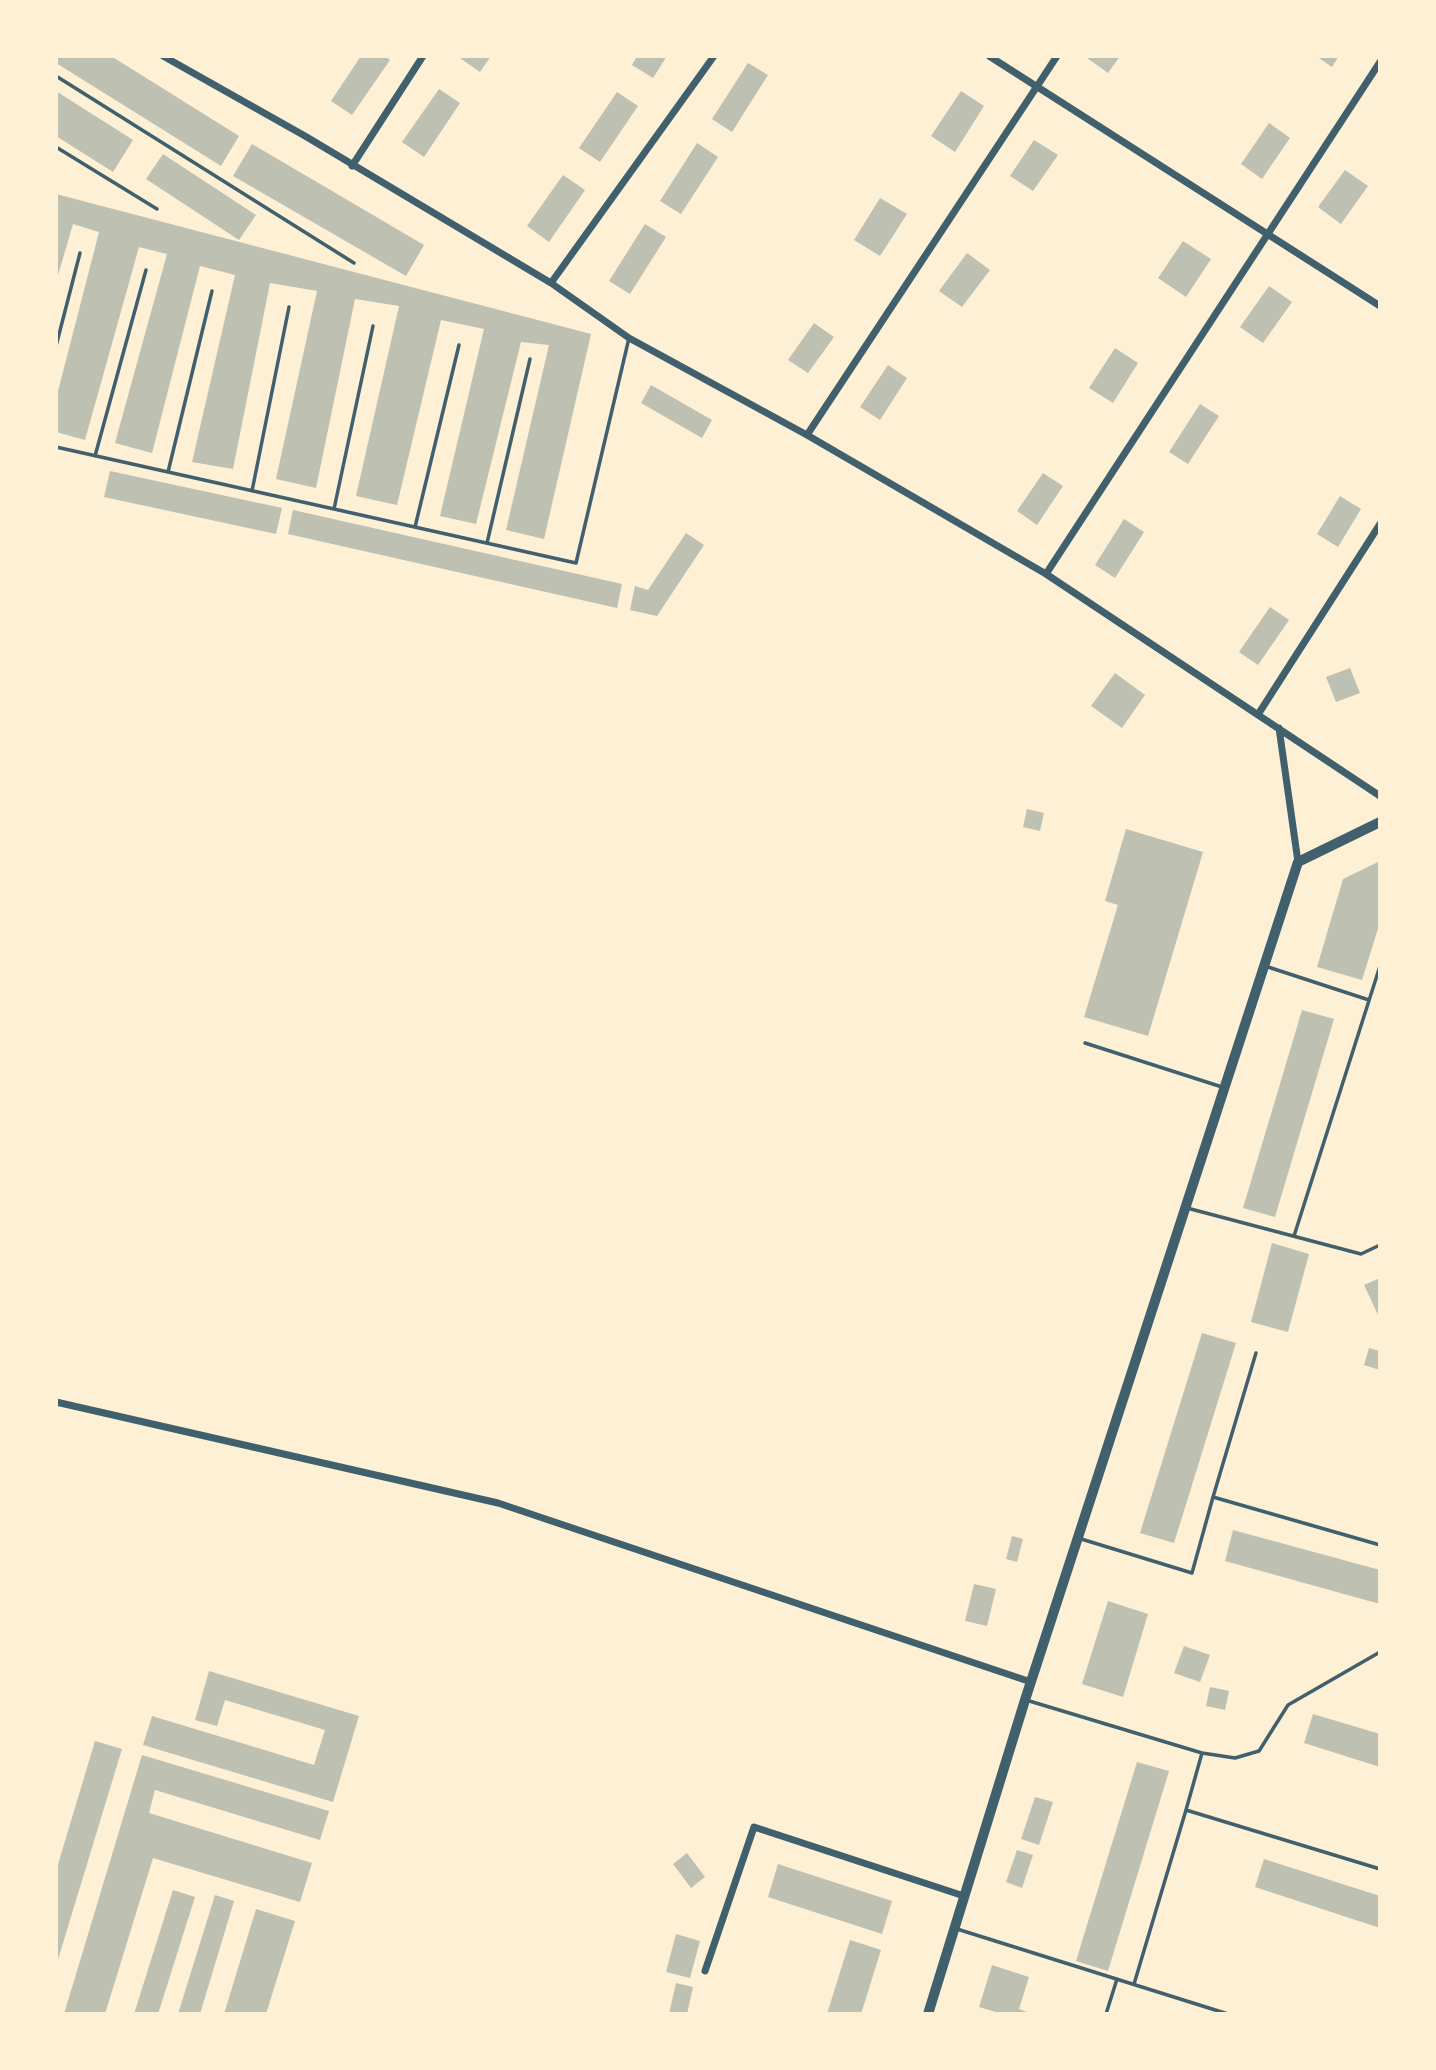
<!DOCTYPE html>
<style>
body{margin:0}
#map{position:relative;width:1436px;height:2070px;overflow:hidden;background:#fdf0d5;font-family:Merriweather,serif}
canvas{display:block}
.frame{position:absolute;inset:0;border:58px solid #fdf0d5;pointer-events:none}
</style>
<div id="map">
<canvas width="1436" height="2070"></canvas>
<div class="frame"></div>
</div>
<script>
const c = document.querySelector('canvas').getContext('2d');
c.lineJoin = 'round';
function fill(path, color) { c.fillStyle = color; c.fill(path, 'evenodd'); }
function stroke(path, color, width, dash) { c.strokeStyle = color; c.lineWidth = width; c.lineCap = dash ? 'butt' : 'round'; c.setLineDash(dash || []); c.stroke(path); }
const building = new Path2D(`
 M 56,56 L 111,56 L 239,136 L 221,166 L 56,63 Z
 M 361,56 L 384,56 L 390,60 L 352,115 L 331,101 Z
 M 457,56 L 491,56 L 480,72 Z
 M 637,56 L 667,56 L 653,78 L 632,65 Z
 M 1088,56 L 1120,56 L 1108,73 L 1087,58 Z
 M 1316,56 L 1339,56 L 1332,67 Z
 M 748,63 L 768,75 L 732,132 L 712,119 Z
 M 439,89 L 460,103 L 424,157 L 402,142 Z
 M 56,91 L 133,140 L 113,172 L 56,136 Z
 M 961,91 L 984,106 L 955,152 L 931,136 Z
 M 617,92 L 638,106 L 600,162 L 579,148 Z
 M 1269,123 L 1290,138 L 1262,179 L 1241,164 Z
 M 1034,140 L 1058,155 L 1033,191 L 1010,176 Z
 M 697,143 L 718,157 L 681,214 L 660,201 Z
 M 252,144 L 424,245 L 406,276 L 233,176 Z
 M 163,154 L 256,215 L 239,240 L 146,179 Z
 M 1345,170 L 1368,186 L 1341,224 L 1318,207 Z
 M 563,175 L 585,190 L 549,242 L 527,226 Z
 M 56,194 L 591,334 L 544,539 L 506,530 L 549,345 L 521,342 L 476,524 L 440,516 L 484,329 L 441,320 L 397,505 L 356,496 L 399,306 L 355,299 L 316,488 L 276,479 L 317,291 L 270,283 L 233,469 L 192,462 L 235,275 L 200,266 L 152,453 L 115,443 L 167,254 L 139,247 L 85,440 L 56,432 L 56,399 L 99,232 L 73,224 L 56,282 Z
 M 880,198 L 907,214 L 880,256 L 854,240 Z
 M 645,224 L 666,237 L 630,294 L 609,281 Z
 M 1183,241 L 1211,259 L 1186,297 L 1158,278 Z
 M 967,253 L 990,270 L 962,307 L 939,291 Z
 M 1269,286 L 1292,302 L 1263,343 L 1240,327 Z
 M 814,323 L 834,337 L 808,373 L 788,360 Z
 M 1115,348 L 1138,363 L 1113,403 L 1089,388 Z
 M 888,365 L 907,378 L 880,420 L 860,407 Z
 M 651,385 L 712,420 L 702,438 L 641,403 Z
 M 1200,404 L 1219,416 L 1188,464 L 1169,452 Z
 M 110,471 L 282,508 L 276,534 L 104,497 Z
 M 1043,473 L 1063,486 L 1037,525 L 1017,511 Z
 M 1340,496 L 1361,509 L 1338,547 L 1317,534 Z
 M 293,510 L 622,584 L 617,608 L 288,534 Z
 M 1124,519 L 1144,532 L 1115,578 L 1095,565 Z
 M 686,533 L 704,545 L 657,616 L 630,610 L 635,586 L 648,590 Z
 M 1270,607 L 1289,620 L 1258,665 L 1239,652 Z
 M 1350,668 L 1360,693 L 1336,702 L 1326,677 Z
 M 1115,673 L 1145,695 L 1122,728 L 1091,706 Z
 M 1027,809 L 1044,813 L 1040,831 L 1023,827 Z
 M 1126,829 L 1203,852 L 1148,1036 L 1084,1017 L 1118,905 L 1105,901 Z
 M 1380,861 L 1380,922 L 1362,980 L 1317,967 L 1343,879 Z
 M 1302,1010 L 1334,1019 L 1275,1217 L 1243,1208 Z
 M 1272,1243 L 1309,1254 L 1288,1332 L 1251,1322 Z
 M 1380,1278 L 1380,1319 L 1364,1285 Z
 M 1202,1333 L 1236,1343 L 1174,1543 L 1140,1533 Z
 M 1369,1348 L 1380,1351 L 1380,1370 L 1364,1365 Z
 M 1233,1530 L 1380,1570 L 1380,1604 L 1225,1561 Z
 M 1012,1536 L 1023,1539 L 1017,1562 L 1006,1559 Z
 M 974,1584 L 996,1589 L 987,1626 L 965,1621 Z
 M 1108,1601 L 1148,1614 L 1123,1697 L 1082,1684 Z
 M 1184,1646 L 1210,1655 L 1200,1682 L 1174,1673 Z
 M 209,1671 L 359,1716 L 333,1802 L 143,1745 L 152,1716 L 314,1765 L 325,1730 L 225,1700 L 217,1726 L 195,1720 Z
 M 1210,1687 L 1229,1691 L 1225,1710 L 1206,1706 Z
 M 1313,1714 L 1380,1734 L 1380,1767 L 1304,1743 Z
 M 95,1741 L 122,1749 L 56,1966 L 56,1871 Z
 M 142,1755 L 329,1811 L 320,1840 L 155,1790 L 149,1813 L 312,1863 L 300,1902 L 153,1858 L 105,2014 L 64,2014 Z
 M 1137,1762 L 1169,1771 L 1108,1971 L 1076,1961 Z
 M 1035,1797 L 1053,1802 L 1039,1845 L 1021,1839 Z
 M 1017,1850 L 1033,1855 L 1022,1888 L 1006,1882 Z
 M 687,1853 L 705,1877 L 691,1888 L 673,1864 Z
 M 1264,1859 L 1380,1896 L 1380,1928 L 1255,1887 Z
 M 778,1864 L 892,1901 L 882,1934 L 768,1897 Z
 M 173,1890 L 195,1897 L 158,2014 L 134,2014 Z
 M 215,1895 L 234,1901 L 200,2014 L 178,2014 Z
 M 256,1909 L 295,1921 L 266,2014 L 224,2014 Z
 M 676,1934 L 700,1941 L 690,1978 L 666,1972 Z
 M 850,1940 L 881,1950 L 861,2014 L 827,2014 Z
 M 992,1965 L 1029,1977 L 1019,2009 L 1032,2014 L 1002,2014 L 979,2007 Z
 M 676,1983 L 693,1987 L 687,2014 L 669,2014 Z`);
const service = new Path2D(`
 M 56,76 L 354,263
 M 56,147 L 157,209
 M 56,346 L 80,253
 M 56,447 L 576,563 L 629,338
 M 95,456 L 146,270
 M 168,472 L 212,291
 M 252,491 L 289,307
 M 334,509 L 373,326
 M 415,527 L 459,345
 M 487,543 L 530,359
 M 1265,966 L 1369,1000
 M 1085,1043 L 1222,1087
 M 1187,1208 L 1361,1254 L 1380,1245
 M 1294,1236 L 1380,966
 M 1256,1353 L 1213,1497 L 1380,1545
 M 1078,1538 L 1192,1573 L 1213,1497
 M 1380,1652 L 1288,1705 L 1259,1751 L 1235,1758 L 1202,1753 L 1186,1810 L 1380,1869
 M 1026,1700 L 1202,1753
 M 957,1929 L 1228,2014
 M 1134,1984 L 1186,1810
 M 1106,2014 L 1117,1979`);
const minor = new Path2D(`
 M 163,56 L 305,136 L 551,283 L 629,338 L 807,435 L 1046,574 L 1380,796
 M 989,56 L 1380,306
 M 352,166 L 423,56
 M 551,283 L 714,56
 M 807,435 L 1057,56
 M 1046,574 L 1380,62
 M 1259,713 L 1380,524
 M 1279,728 L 1298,862
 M 56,1402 L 498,1503 L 1031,1682
 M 705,1971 L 754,1827 L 964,1896`);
const tertiary = new Path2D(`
 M 928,2014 L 1025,1700 L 1298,862 L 1380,822`);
fill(building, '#bec0b2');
stroke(service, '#3f606c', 3.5);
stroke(minor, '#3f606c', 7);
stroke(tertiary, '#3f606c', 10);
</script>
